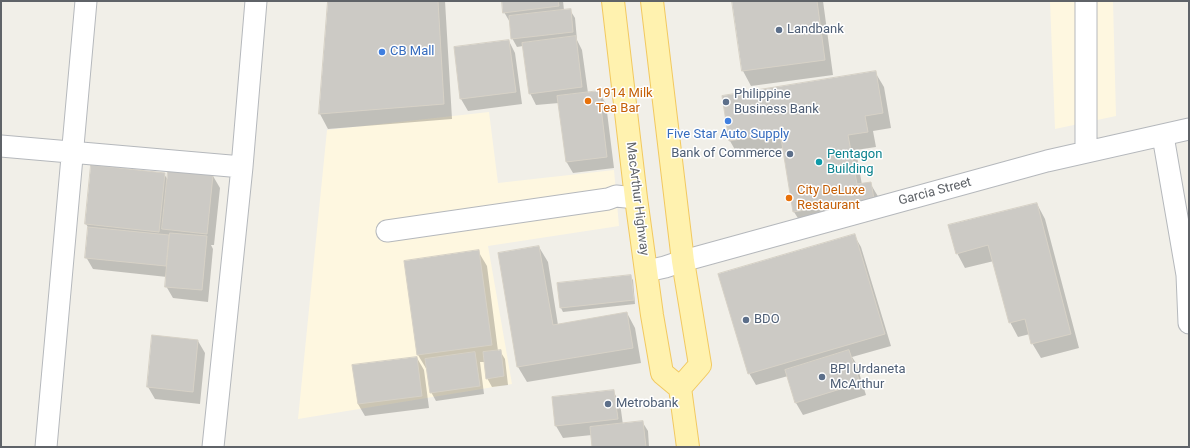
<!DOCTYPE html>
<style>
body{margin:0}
#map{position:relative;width:1190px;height:448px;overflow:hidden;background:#f1efe8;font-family:Roboto,sans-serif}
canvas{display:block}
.frame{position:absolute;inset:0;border:2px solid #5f6368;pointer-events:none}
</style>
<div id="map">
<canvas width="1190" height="448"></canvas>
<div class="frame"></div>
</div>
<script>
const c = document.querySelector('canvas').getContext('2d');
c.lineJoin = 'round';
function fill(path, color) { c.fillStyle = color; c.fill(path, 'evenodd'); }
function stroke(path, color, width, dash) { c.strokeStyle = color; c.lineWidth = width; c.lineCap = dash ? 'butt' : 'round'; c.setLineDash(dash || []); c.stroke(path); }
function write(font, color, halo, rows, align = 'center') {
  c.font = font + ' Roboto,sans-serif'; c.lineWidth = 3; c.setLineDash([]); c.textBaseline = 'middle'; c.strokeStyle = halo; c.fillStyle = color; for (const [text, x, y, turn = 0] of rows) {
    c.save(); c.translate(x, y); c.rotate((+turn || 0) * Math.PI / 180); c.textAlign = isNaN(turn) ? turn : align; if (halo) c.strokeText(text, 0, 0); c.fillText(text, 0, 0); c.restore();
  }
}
const commercial = new Path2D(`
 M 1050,1 L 1113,1 L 1116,116 L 1055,129 Z
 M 489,112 L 498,183 L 614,170 L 619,226 L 488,246 L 512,384 L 298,419 L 327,130 Z`);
const shadow = new Path2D(`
 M 329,1 L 445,1 L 452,119 L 328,129 L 320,114 Z
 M 503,1 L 563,1 L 564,10 L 570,10 L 575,18 L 577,40 L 582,50 L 588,93 L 599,92 L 606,104 L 614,168 L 573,173 L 566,161 L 559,103 L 536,105 L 530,93 L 523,46 L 517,47 L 512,38 L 511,24 L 504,12 Z
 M 733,1 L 823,1 L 833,75 L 751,86 L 743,71 Z
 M 509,41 L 515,53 L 522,104 L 468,111 L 461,99 Z
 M 875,72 L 884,87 L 891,128 L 873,131 L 876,147 L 856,150 L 862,185 L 870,183 L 879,198 L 803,226 L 794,212 L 784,148 L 738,155 L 730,141 Z
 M 164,174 L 168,180 L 213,176 L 220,188 L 214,245 L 211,245 L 213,249 L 208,302 L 173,298 L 166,286 L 167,277 L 93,269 L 86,257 L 89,229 L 86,224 Z
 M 1037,204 L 1045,219 L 1079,348 L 1041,358 L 1032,343 L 1030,334 L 1018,337 L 1010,322 L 994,261 L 965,268 L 957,253 Z
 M 854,235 L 861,247 L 891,346 L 852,357 L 856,363 L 866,395 L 803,415 L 796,403 L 788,376 L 756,385 L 749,373 Z
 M 539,247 L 548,262 L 558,325 L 627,313 L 635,328 L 641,363 L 527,382 L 518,367 L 499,254 Z
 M 478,251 L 487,266 L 498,351 L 500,351 L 505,359 L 508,385 L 492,387 L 487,378 L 485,362 L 480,362 L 484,394 L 436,401 L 431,392 L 427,370 L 418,355 Z
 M 630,276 L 633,280 L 635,304 L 563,312 L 561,308 Z
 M 153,336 L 198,341 L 205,353 L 200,404 L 155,399 L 148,387 Z
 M 417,358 L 424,370 L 429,408 L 365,416 L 358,404 L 353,366 Z
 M 613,391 L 620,403 L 623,425 L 643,423 L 648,431 L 649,447 L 593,447 L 592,435 L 563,438 L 556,426 L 553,398 Z`);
const building = new Path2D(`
 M 328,1 L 438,1 L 444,104 L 319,114 Z
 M 502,1 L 558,1 L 559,6 L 503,13 Z
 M 732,1 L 817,1 L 825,60 L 742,71 Z
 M 571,9 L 573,32 L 511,39 L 509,16 Z
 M 576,36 L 582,87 L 529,94 L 522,43 Z
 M 509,40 L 516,92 L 460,99 L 454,47 Z
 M 876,71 L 883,113 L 865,116 L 868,132 L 848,135 L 857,184 L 871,182 L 874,199 L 793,212 L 780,132 L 729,141 L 722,96 Z
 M 599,91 L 607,157 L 566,162 L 557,96 Z
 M 91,165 L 165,173 L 159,232 L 85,224 Z
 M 168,171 L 213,175 L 207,234 L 162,229 Z
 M 1037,203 L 1071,334 L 1031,344 L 1025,319 L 1009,323 L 988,245 L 956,254 L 948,225 Z
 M 88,227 L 169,235 L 166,266 L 85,258 Z
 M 170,233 L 207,236 L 202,290 L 165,287 Z
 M 855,234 L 885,334 L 748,374 L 718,274 Z
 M 539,246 L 553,325 L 627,312 L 633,348 L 517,367 L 498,253 Z
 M 479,250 L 492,345 L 417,355 L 404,261 Z
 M 631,275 L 634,300 L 560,308 L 557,283 Z
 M 152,335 L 198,340 L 193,392 L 147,387 Z
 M 501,350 L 504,376 L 486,379 L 483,352 Z
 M 849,350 L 860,383 L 795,403 L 785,370 Z
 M 475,352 L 480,386 L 430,393 L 425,359 Z
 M 417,357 L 422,396 L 358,404 L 352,365 Z
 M 614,390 L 618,419 L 555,426 L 552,397 Z
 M 643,421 L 646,447 L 592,447 L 590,427 Z`);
const minor = new Path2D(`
 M 1086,1 L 1086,152
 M 1163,136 L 1187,275 L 1189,323
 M 1,146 L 242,167
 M 387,231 L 608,199 L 616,196 L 636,198
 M 647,271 L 665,267 L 683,261 L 1047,161 L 1189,129
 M 46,447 L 86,1
 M 213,447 L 242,167 L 256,1`);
const major = new Path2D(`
 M 613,1 L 636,198 L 652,315 L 662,373 L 680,388 L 688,447
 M 652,1 L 683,261 L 700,365 L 680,388`);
const markers = [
 [779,30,4,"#5c6f8a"],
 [382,52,4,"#3f7fe0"],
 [588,101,4,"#e8710a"],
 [726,102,4,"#5c6f8a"],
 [728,121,4,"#3f7fe0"],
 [790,154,4,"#5c6f8a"],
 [819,162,4,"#0f9aa8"],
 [789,198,4,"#e8710a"],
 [746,320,4,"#5c6f8a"],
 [822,377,4,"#5c6f8a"],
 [608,404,4,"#5c6f8a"]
];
const serviceNames = [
 ["Landbank",787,30],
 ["Philippine",734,95],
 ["Business Bank",734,110],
 ["Bank of Commerce",782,154,"right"],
 ["BDO",754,320],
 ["BPI Urdaneta",830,370],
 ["McArthur",830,385],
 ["Metrobank",616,404]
];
const shopNames = [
 ["CB Mall",390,52],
 ["Five Star Auto Supply",728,135,"center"]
];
const foodNames = [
 ["1914 Milk",596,94],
 ["Tea Bar",596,109],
 ["City DeLuxe",797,191],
 ["Restaurant",797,206]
];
const cultureNames = [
 ["Pentagon",827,155],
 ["Building",827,170]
];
const streetNames = [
 ["Garcia Street",935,192,-15],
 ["MacArthur Highway",637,199,83]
];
fill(commercial, '#fef7e0');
fill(shadow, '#0003');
fill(building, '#cccac5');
stroke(building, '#d6d1c6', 1);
stroke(minor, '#b5b8bc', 23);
stroke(major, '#f2c960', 24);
stroke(minor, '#fff', 21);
stroke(major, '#fff2af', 22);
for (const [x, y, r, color] of markers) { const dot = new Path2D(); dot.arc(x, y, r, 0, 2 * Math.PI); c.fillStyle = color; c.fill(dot); stroke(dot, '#fff', 1.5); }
write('13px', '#4e5e75', '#fff', serviceNames, 'left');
write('13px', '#366cbe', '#fff', shopNames, 'left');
write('13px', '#c56008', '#fff', foodNames, 'left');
write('13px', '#0d838f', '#fff', cultureNames, 'left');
write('13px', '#5f6368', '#fff', streetNames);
</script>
